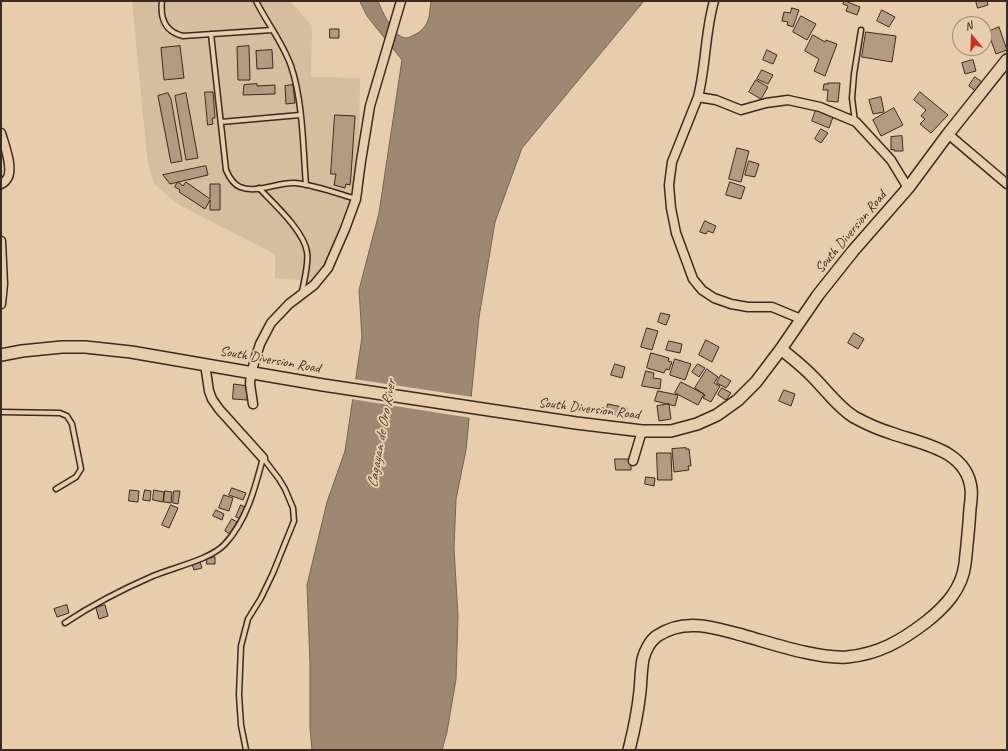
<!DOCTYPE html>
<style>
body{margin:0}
#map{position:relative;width:1008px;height:751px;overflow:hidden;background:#e7ccae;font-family:Caveat,sans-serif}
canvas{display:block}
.frame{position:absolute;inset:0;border:2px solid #3b2a1e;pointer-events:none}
.north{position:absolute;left:952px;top:16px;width:40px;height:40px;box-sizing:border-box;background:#e7ccae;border:1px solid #a28b74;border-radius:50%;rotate:341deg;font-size:11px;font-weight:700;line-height:16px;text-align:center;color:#3b2a1e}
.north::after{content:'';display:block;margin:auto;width:14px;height:18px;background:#c8321e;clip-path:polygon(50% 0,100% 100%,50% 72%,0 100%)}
</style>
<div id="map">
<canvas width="1008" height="751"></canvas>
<div class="frame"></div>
<div class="north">N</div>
</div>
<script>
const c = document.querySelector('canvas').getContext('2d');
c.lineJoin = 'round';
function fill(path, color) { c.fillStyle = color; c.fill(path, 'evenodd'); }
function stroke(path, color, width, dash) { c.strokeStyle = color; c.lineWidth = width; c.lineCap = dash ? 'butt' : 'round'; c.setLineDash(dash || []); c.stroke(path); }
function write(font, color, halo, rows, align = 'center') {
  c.font = font + ' Caveat,sans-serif'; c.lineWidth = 4; c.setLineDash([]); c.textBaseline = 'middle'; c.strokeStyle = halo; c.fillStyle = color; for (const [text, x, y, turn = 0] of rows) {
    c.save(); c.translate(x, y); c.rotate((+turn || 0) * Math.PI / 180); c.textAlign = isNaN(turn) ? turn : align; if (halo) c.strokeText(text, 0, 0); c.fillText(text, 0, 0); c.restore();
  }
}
const built = new Path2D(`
 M 132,1 L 290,1 L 312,26 L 311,77 L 360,78 L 359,144 L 350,206 L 319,282 L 275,278 L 275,254 L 181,206 L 163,192 L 154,183 L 150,171 L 147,156 Z`);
const water = new Path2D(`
 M 360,1 L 378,1 C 382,11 392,33 402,37 C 407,39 410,37 414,35 C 430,27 429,17 431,1 L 644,1 L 522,148 L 495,222 L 479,317 L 466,450 L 456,499 L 454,548 L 458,616 L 456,679 L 447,732 L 442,750 L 312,750 L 310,728 L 310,664 L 307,585 L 327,502 L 345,451 L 362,337 L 359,290 L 379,213 L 402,60 L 367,16 Z`);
const pier = new Path2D(`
 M 354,379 L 473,397 L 471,418 L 351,399 Z`);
const building = new Path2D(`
 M 845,1 L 860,7 L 857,15 L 846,11 L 848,6 L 843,4 Z
 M 976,1 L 987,1 L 988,5 L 978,8 Z
 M 792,8 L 799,10 L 793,27 L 787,25 L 788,22 L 782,21 L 784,12 L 790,13 Z
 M 882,10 L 895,17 L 889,27 L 877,21 Z
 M 801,16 L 816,24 L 807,40 L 793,32 Z
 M 999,27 L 1007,50 L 996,54 L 988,32 Z
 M 330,29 L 339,29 L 339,38 L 330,38 Z
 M 866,32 L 896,36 L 892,62 L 862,57 Z
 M 813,35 L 825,42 L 826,40 L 837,44 L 825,76 L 814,71 L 819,59 L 805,51 Z
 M 180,46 L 184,78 L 164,80 L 161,48 Z
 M 249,46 L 250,80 L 238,80 L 237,47 Z
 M 272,50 L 273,68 L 257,69 L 256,51 Z
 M 767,50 L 777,55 L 773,64 L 763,60 Z
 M 973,60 L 976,71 L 965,74 L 962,63 Z
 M 762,70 L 773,75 L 768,84 L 757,79 Z
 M 975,77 L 985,84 L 978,93 L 969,86 Z
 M 756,80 L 768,87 L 761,99 L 749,92 Z
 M 828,83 L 840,83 L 838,102 L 827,101 L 828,90 L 823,90 L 824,84 L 828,84 Z
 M 257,84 L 257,86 L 275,85 L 275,94 L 243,95 L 244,85 Z
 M 293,85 L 295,103 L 286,104 L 285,86 Z
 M 205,92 L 213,92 L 215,118 L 212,118 L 213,124 L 208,125 Z
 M 920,92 L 948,115 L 931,133 L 920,124 L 925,119 L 921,116 L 926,110 L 914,100 Z
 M 168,93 L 171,99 L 182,161 L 171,163 L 158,96 Z
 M 186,93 L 198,158 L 186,160 L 175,96 Z
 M 881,97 L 884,112 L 873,114 L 869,100 Z
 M 894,108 L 903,125 L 881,136 L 873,120 Z
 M 816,110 L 833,117 L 829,128 L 812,121 Z
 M 335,115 L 355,116 L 351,175 L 350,185 L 346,184 L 345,188 L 334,185 L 336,174 L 331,174 Z
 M 821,129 L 828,133 L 821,143 L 815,139 Z
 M 902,136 L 903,151 L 894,151 L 894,149 L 891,150 L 891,137 Z
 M 737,148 L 749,151 L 741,182 L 729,179 Z
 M 749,161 L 759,164 L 755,177 L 745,175 Z
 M 206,166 L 208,175 L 170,184 L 163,175 Z
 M 178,182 L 183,186 L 186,182 L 210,199 L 210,184 L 220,184 L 220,210 L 210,210 L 210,200 L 205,209 L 179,192 L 180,190 L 175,187 Z
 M 730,182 L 745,187 L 741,199 L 726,195 Z
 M 705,221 L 716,226 L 713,233 L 708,231 L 706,234 L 700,232 Z
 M 661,313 L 670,315 L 666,325 L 658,322 Z
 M 647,328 L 658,331 L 652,350 L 641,347 Z
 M 854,333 L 864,339 L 858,349 L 848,343 Z
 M 706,340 L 719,347 L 712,362 L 699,355 Z
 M 669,341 L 682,344 L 680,353 L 666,350 Z
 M 651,353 L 669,358 L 668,361 L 672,362 L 669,370 L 666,369 L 664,373 L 647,368 Z
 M 675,359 L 691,364 L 685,380 L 670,375 Z
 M 615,364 L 625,367 L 622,378 L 611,375 Z
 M 698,364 L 705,368 L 699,377 L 692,372 Z
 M 707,369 L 718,377 L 714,383 L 720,386 L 711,402 L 703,398 L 705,395 L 695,388 Z
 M 646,371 L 654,373 L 653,378 L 661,379 L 660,389 L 642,386 Z
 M 721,375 L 731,381 L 726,388 L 717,383 Z
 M 681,382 L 704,394 L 698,405 L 675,393 Z
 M 234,384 L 248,386 L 247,400 L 233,399 Z
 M 722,388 L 731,393 L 726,400 L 718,395 Z
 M 784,390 L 795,394 L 791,406 L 779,401 Z
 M 658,391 L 678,395 L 675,406 L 655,401 Z
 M 608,404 L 627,408 L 625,417 L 606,413 Z
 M 669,404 L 671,419 L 659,421 L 657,406 Z
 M 686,448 L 686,449 L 689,449 L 691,466 L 688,466 L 689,470 L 674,472 L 672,449 Z
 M 657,453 L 671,453 L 672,480 L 658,480 Z
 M 615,459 L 631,459 L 631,470 L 616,470 Z
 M 646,477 L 655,478 L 654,486 L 645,484 Z
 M 232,488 L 246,493 L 243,500 L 229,495 Z
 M 130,490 L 139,491 L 138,502 L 129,501 Z
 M 145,490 L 151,491 L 150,501 L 143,500 Z
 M 154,490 L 164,492 L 163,502 L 153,500 Z
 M 165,491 L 172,492 L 171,503 L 164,502 Z
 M 174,491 L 180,491 L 178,504 L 173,503 Z
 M 224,495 L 233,498 L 229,511 L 219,508 Z
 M 171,505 L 178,508 L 169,528 L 162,525 Z
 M 241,505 L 246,508 L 241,519 L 236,517 Z
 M 216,510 L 224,514 L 222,520 L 213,516 Z
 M 232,519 L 237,522 L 230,534 L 225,531 Z
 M 207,557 L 215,557 L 215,564 L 207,564 Z
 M 200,562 L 202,568 L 194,570 L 192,564 Z
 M 67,605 L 69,613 L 57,617 L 54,609 Z
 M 105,605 L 108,616 L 99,619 L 96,608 Z`);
const lane = new Path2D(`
 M 162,1 C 160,18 165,32 183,36 L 272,30
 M 256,1 C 267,23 283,43 291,66 C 303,101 303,148 306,185
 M 211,34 L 226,170 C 229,177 233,184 240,187 C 257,194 277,182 295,183 C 315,185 336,193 356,199
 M 221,122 L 300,115
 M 855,122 L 852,98 L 854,74 L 861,30
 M 259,188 C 274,204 304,231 307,252 C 309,263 304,281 302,292
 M 1,412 L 60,413 L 67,416 L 72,424 L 81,469 L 76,477 L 56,489
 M 65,623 C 92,605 123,589 153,576 C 174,567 210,560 225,544 C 247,520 255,488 263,458
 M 246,750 L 241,725 L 239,695 L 241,646 L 248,619 L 261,598 L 273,573 L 294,521 L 293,508 L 285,489 L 279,479 L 263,458`);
const street = new Path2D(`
 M 714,1 C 705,32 706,66 698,97 L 716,100 L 741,110 L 766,103 L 788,100 L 820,107 L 856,122 L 891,160 L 908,188
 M 698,97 L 672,162 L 669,185 L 671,208 L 676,233 L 693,279 L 702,290 L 714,298 L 731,304 L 748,307 L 772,307 L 801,319
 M 1,133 C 4,144 15,171 6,180 C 5,182 3,183 1,184
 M 948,134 L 1007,184
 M 1,241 L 3,284 L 1,304
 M 205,364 L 209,391 L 212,399 L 219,409 L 263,458
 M 253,404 L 250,384 L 251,373 L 260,344 L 271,323 L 289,304 L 314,285 L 328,268 L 345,229 L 356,199 L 361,161 L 370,106 L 401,1
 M 633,461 L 642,431`);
const secondary = new Path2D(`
 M 1,355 L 22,351 L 62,347 L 85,347 L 131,352 L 323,385 L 576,423 L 642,431 L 671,431 L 697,424 L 717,415 L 738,400 L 756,382 L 781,349 L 818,295 L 853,251 L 908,188 L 948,134 L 1007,60
 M 629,750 C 634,730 638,711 640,691 C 641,681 641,670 643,659 C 645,651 650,641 657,636 C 685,617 716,628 745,636 C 774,644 818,659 847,657 C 879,654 901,641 926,622 C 945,607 962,589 965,564 C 967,545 969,527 970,508 C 971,501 972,495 971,488 C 966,449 921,444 891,433 C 878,429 865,423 854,417 C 838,407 827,391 814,378 C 804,367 792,358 781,349`);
const streetNames = [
 ["South Diversion Road",851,232,-50],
 ["South Diversion Road",270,360,10],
 ["South Diversion Road",589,409,7]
];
const waterNames = [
 ["Cagayan de Oro River",382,434,-80]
];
fill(built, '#d7bda0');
fill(water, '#9e8872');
stroke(water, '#766250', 1);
fill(pier, '#e7ccae');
fill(building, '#b39a81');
stroke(building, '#3b2a1e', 1);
stroke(lane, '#3b2a1e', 7);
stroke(street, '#3b2a1e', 11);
stroke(secondary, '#3b2a1e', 14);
stroke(lane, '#e7ccae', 4);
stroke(street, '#e7ccae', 8);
stroke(secondary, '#e7ccae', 11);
write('14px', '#3b2a1e', '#e7ccae', streetNames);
write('italic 15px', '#4f3d2f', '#e7ccae', waterNames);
</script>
